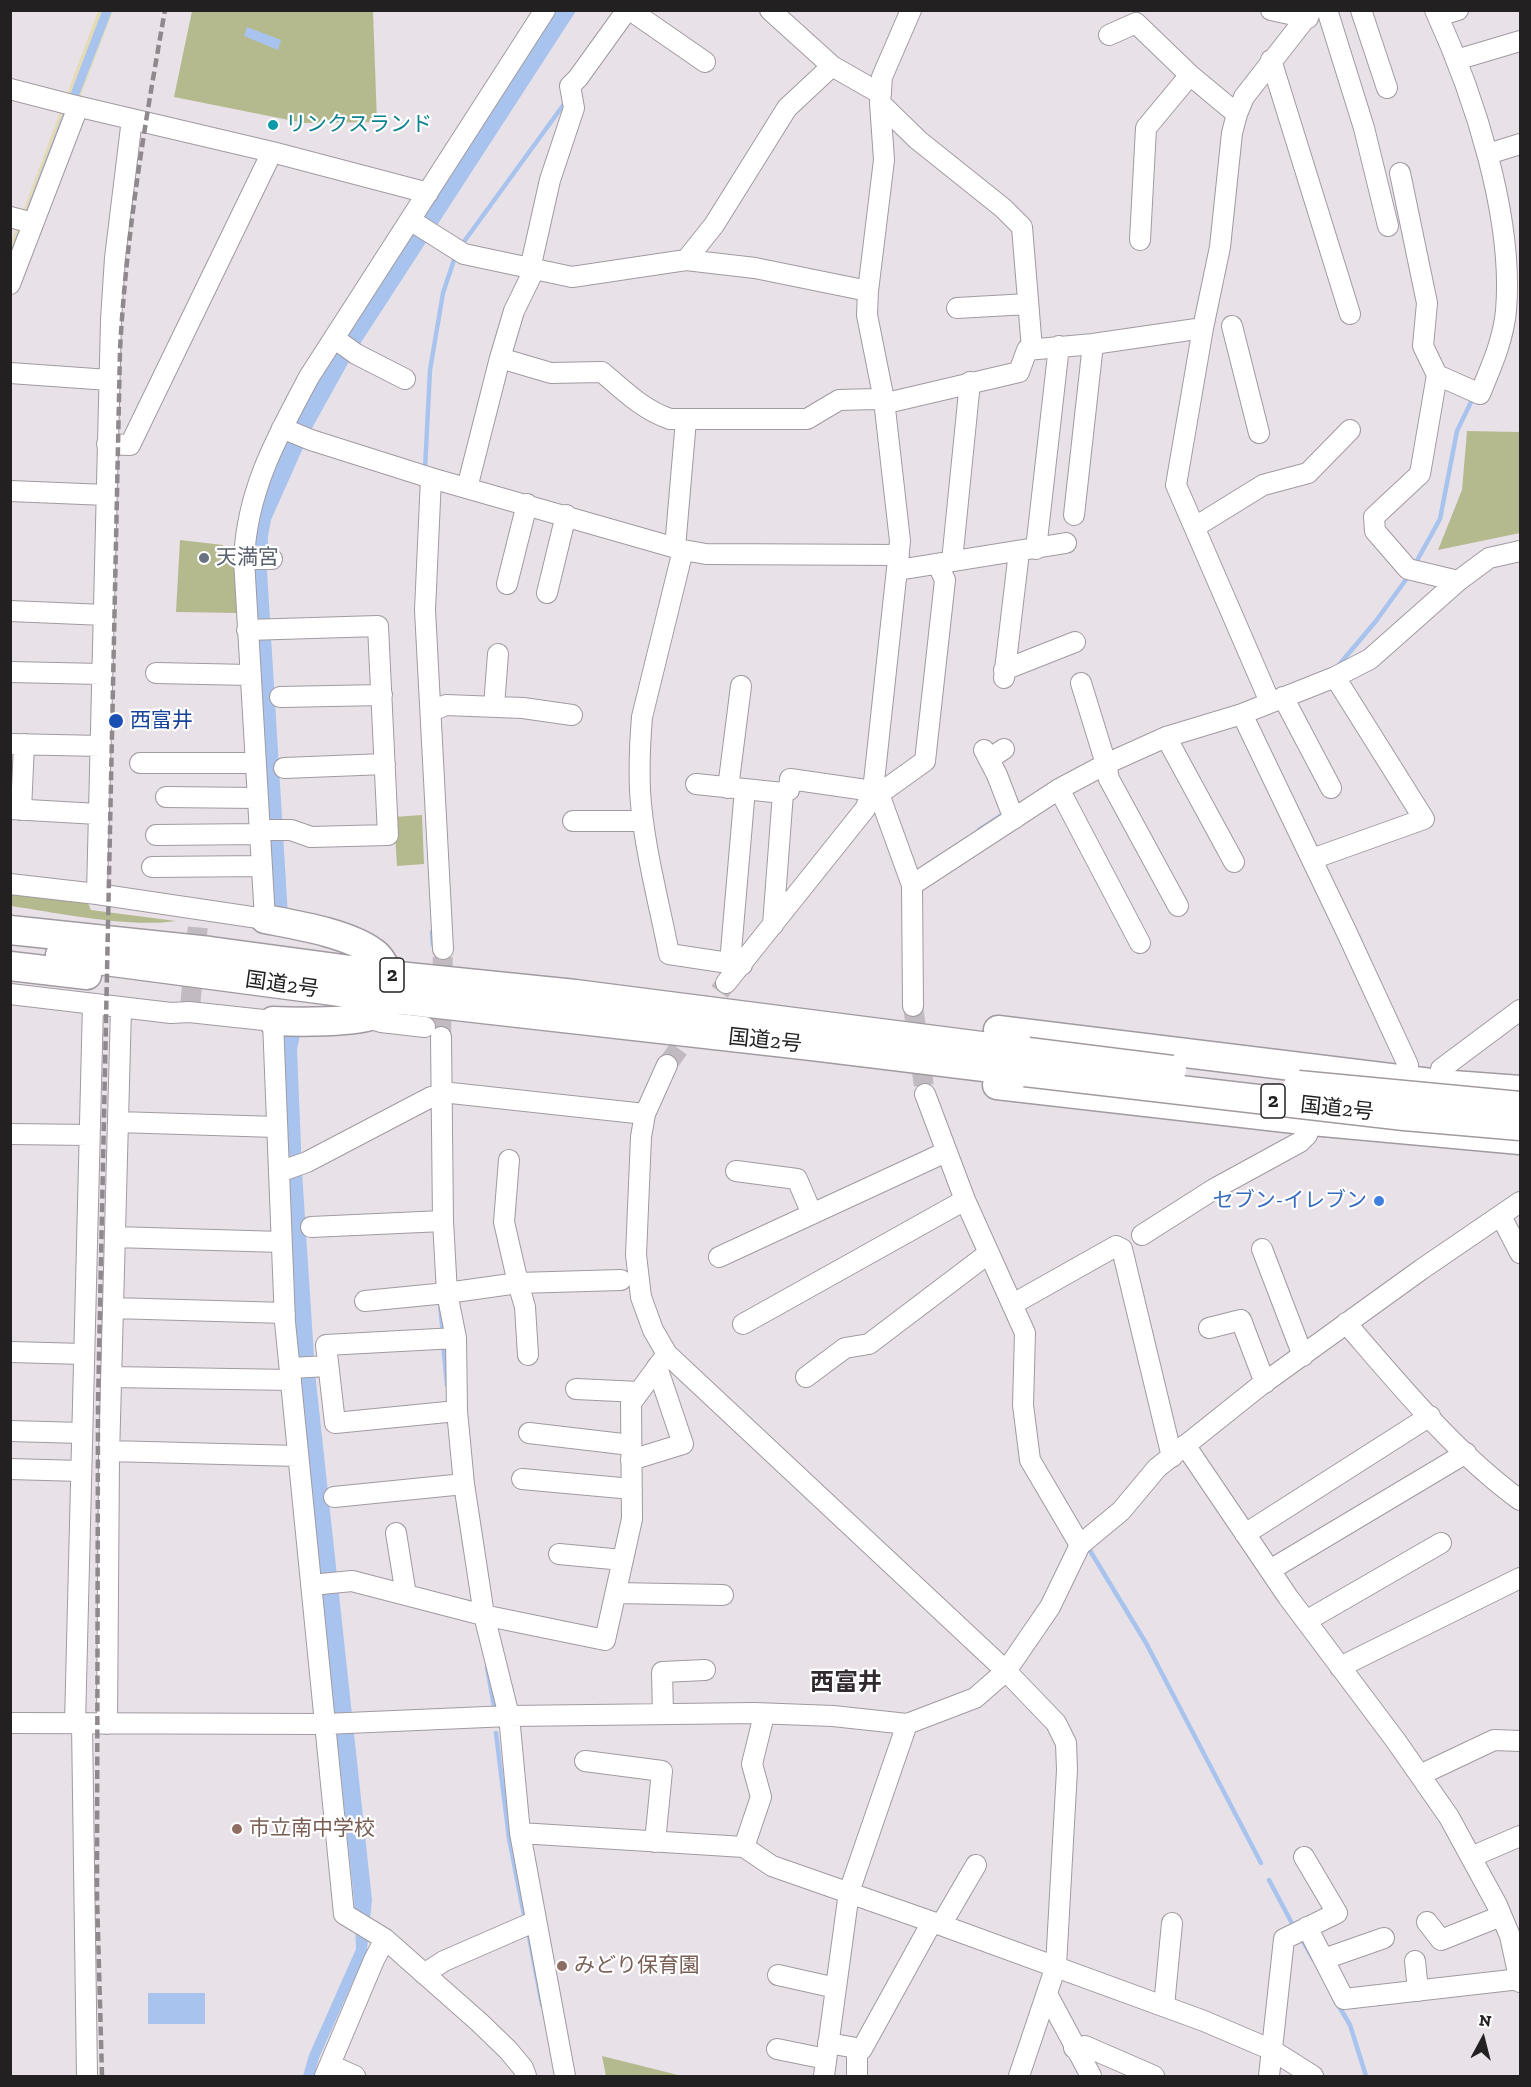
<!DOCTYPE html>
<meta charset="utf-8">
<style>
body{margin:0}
#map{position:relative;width:1531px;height:2087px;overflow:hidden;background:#e9e1e8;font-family:"Zilla Slab",serif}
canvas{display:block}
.frame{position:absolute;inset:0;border:12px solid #232022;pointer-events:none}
.north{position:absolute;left:1453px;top:2009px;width:60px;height:60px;-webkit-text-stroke:4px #fff;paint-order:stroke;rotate:7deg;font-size:16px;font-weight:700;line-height:24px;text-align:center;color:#232022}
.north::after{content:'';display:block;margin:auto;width:21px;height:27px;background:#232022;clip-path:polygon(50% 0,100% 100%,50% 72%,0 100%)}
</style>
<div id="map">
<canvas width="1531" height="2087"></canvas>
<div class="frame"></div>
<div class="north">N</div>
</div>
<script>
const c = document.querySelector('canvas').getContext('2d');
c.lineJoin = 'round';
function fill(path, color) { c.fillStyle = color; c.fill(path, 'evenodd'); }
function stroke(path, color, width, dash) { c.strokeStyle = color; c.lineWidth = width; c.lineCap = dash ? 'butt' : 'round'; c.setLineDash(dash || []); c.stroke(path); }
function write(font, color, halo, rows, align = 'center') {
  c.font = font + ' "Zilla Slab","Noto Sans JP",serif'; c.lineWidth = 4.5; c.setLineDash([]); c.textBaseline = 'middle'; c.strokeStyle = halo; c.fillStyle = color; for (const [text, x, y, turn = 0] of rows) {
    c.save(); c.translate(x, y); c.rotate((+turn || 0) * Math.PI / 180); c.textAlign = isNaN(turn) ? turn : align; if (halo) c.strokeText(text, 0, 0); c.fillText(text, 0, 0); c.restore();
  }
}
const green = new Path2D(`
 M 192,11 L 373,11 L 377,122 L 304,123 L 174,97 Z
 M 1467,431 L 1520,432 L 1520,533 L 1438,550 L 1462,490 Z
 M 180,540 L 223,545 L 224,558 L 235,559 L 238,613 L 176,612 Z
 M 422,815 L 424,864 L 397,866 L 394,817 Z
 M 11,892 L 88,903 L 91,910 L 176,921 C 128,928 59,913 11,906 Z
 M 602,2056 L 682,2076 L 606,2076 Z`);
const sand = new Path2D(`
 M 98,11 L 113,11 L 11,278 L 11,243 Z`);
const water = new Path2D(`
 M 102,11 L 112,11 L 11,270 L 11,250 Z
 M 553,11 L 576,11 L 351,358 L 311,430 L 271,520 L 268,536 L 267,570 L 288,916 L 270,908 L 251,566 L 253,534 L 268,483 L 296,421 L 334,351 Z
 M 247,27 L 281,40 L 278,50 L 244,36 Z
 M 302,1027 L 297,1049 L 302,1171 L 315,1372 L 372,1900 L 367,1950 L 319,2058 L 314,2076 L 303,2076 L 309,2055 L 356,1949 L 354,1901 L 299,1375 L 287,1182 L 281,1029 Z
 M 148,1993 L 205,1993 L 205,2024 L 148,2024 Z`);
const stream = new Path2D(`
 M 463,243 L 567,100
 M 425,469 L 430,370 L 443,293 L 455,257
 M 1414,566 L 1440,519 L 1457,431 L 1473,398
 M 1338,666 L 1376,621 L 1410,574
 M 979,830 L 1005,813
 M 432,932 L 433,945
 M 440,1304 L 443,1335
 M 443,1343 L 447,1385
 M 1089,1549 L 1146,1643 L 1261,1863
 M 487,1667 L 495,1712
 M 496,1733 L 509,1838 L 525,1920
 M 1269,1880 L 1294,1927
 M 528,1931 L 542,2005
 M 1301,1938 L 1313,1959
 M 1337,2003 L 1350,2025 L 1366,2076`);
const minorTunnel = new Path2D(`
 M 913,1006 L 925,1094
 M 190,1007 L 199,915
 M 441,1037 L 443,949
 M 667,1065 L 726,983`);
const minor = new Path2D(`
 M 630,10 L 705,62
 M 770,10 L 832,66 L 881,94
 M 1271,10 L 1308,18
 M 1361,10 L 1387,88
 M 1435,10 C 1474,95 1514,217 1506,311 C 1503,341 1491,367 1480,394 L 1437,375
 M 1329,16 L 1364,128 L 1388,226
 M 1438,16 L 1458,10
 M 1109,35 L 1136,23 L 1190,75 L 1237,114
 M 1271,60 L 1350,314
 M 1456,60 L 1520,41
 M 10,89 L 72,105 L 272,152 L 428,193
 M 880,103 L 918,140 L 1003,208 L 1022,227 L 1032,349
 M 1488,154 L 1520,144
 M 1400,173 L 1427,303 L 1423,346 L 1437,375 L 1420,474 L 1374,517 L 1375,531 L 1408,569 L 1458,581
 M 10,217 L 33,223
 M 410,220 L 464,254 L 572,277 L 686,260 L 755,268 L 868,291
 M 1140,240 L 1146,128 L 1190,75
 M 686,260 L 714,225 L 787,108 L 832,66
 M 530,269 L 550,180 L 574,108 L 570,86 L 578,78 L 627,10
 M 10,284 L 78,107
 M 957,308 L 1028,304
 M 1232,326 L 1259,433
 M 334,338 L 356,354 L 405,379
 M 500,358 L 551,373 L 602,372 C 623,390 643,410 670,419 L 807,419 L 839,400 L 875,399 L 891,402 L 1019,372 L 1027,350 L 1093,344 L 1203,328
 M 10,373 L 109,380
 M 282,428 L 311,440 L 431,478 L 683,550 L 706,554 L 899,555
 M 107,444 L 130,445 L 272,152
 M 431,478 L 425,610 L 443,949
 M 467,488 L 500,358 L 514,311 L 534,270
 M 10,491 L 107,495
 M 1074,515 L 1093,344
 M 1195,527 L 1263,485 L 1308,473 L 1350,430
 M 675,548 L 686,420
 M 1036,549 L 1059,346
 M 683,550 L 642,717 C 640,741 639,766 640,791 C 643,844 659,902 669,954 L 742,965
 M 244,559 L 272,559
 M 952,561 L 970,382
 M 898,570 L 1066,543
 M 507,584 L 527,504
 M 547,593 L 566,515
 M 10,611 L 104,615
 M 247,630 L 378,626 L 388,835 L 311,837 L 291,830 L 259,830
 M 1004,670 L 1075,642
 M 10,672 L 102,674
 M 156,673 L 250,675
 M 1004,678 L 1019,552
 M 1081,683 L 1106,764 L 1109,779 L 1178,906
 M 280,697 L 382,695
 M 1283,697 L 1331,788
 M 1270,702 L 1176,485 L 1203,328 L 1220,247 L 1232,133 L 1237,114 L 1244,97 L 1312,10
 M 494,706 L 498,654
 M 432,711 L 446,705 L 523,708 L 572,715
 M 1242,714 L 1347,933 L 1408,1065 L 1407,1080
 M 1166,737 L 1234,862
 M 10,744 L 101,746
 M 984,750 L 997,775 L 1014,819
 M 989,759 L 1004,749
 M 140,763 L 255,763
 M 284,768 L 385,764
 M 696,784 L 783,793 L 773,925
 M 728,788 L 741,686
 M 1059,789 L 1140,943
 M 789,790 L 790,779 L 873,791 L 879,794 L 912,885 L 913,1006
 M 879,794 L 925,761 L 945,580 L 938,565
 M 166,797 L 257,798
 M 10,809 L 98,814
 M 21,810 L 24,744
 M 573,821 L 643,821
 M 156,835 L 260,834
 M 1312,859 L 1424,819 L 1335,677
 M 152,867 L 262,866
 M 10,884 L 97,894 L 265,919 L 244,559 C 247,490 277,437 309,377 L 545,10
 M 912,885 L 1059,789 L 1106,764 L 1166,737 L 1242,714 L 1335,677 L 1370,659 L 1458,581 L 1489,558 L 1520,551
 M 97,894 L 111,320 L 115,258 L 132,119
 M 730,963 L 745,789
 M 726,983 L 865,809 L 873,791 L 900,541 L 884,400 L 867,315 L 868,291 L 884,160 L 880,103 L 882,77 L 911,10
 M 10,994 L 171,1013 L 189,1012 L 273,1021 L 285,1322 L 344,1914 L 385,1939 L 479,2022 L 508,2050 L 523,2068 L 526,2076
 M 365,1017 L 381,1022 L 425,1027
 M 441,1037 L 443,1221 L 447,1293 L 456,1338 L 457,1411 L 464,1484 L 484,1615 L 509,1716 L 520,1833 L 565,2076
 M 667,1065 L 645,1114 L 641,1137 L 636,1255 L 641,1297 L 653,1330 L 667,1354 L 1006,1671 L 1056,1723 L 1066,1743 L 1067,1770 L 1056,1966 L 1019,2076
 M 1439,1084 L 1441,1069 L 1520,1010
 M 925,1094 L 965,1200 L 1025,1333 L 1023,1405 L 1030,1460 L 1080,1545
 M 118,1122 L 276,1127
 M 10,1134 L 89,1135
 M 736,1171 L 797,1179 L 812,1214
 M 279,1172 L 307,1162 L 431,1097 L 451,1093 L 645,1114
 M 1501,1216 L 1520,1253
 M 311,1227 L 443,1221
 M 1142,1235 L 1214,1189 L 1300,1142 L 1307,1135 L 1312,1121
 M 115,1237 L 281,1242
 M 1262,1249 L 1303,1356
 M 719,1257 L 946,1152
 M 365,1301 L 447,1293 L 518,1283 L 504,1222 L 509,1160
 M 1013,1304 L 1116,1246 L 1122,1249 L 1172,1457
 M 113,1308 L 285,1313
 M 1346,1323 C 1399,1384 1455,1453 1520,1500
 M 743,1324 L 965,1200
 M 1209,1328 L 1241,1320 L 1265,1383
 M 456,1338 L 326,1345 L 335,1423 L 457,1411
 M 10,1352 L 84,1354
 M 528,1355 L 525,1307 L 518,1283 L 621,1280
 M 290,1368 L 328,1366
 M 111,1377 L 291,1380
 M 806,1377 L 845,1348 L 869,1344 L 989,1253
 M 576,1389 L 639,1392
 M 10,1431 L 82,1433
 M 529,1433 L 631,1445
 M 1185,1445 L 1288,1597 L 1396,1741 L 1449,1817 L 1497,1905 L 1510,1936 L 1520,1982
 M 109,1451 L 298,1456
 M 631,1460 L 683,1444 L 657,1367
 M 10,1469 L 81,1471
 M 522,1479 L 632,1489
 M 334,1497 L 464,1484
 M 396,1533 L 406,1595
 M 1245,1534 L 1430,1416
 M 559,1554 L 623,1560
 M 1270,1570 L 1466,1453
 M 311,1585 L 352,1581 L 483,1615 L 605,1640 L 632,1519 L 631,1403 L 667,1354
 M 616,1593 L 723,1595
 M 1306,1621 L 1441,1543
 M 1340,1667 L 1520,1578
 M 663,1714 L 662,1672 L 705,1670
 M 10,1723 L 325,1724 L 509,1716 L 755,1713 L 833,1716 L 907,1724 L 975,1698 L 1006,1671 L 1050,1607 L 1080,1545 L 1121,1511 L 1157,1468 L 1261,1385 L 1422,1269 L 1520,1202
 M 75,1724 L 93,1004
 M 82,1724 L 87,2076
 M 107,1724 L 109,1457 L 121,1008
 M 585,1761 L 662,1771 L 655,1842
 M 1420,1775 L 1494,1740 L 1520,1741
 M 520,1833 L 744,1847 L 772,1866 L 941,1925 L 1204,2021 L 1272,2050 L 1313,2076
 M 744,1847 L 761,1797 L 752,1764 L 764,1715
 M 1471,1857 L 1520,1836
 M 1427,1922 L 1441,1940 L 1501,1916
 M 941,1925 L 976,1865
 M 1307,1927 L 1344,1999 L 1520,1979
 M 1324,1959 L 1384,1938
 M 1415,1961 L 1418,1991
 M 424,1974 L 444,1961 L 536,1921
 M 778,1975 L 836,1988
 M 1047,1994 L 1091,2076
 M 1164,2006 L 1172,1923
 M 828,2043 L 862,2049 L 932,1922
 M 857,2048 L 857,2076
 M 1074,2048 L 1085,2046 L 1154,2076
 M 777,2049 L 826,2059
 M 330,2065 L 355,2076
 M 325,2076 L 374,1960 L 385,1939
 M 824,2076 L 849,1892 L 907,1724
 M 1269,2076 L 1284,1939 L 1337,1913 L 1304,1857`);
const highway = new Path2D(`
 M 265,919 C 296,925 347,933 373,952 C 381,957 385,966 388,975
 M 10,930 L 210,951 L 388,975 L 575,994 L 1028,1052
 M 60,955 L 394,999 L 812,1046 L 1025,1072
 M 10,966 L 87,975
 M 273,1021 C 295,1022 358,1023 376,1014 C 382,1011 388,1004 394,999
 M 998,1030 L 1439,1084 L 1520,1090
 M 997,1085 L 1312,1121 L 1520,1140`);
const rail = new Path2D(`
 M 102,2076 L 97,1896 L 98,1404 L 120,350 C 126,235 145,123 165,10`);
const highwayBridge = new Path2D(`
 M 1028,1052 L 1172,1070
 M 1025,1072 L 1404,1116 L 1520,1126
 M 1298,1085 L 1520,1106`);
const markers = [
 [273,125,6,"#0f9aa8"],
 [204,558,6,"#6b7280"],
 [116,721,8,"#1a4fb4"],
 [1379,1201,6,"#3f7fe0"],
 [237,1829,6,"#8d6e63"],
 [562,1966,6,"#8d6e63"]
];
const shields = [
 [392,975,24],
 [1273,1101,24]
];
const shieldNames = [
 ["2",392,975],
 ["2",1273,1101]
];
const cultureNames = [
 ["リンクスランド",285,125]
];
const worshipNames = [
 ["天満宮",216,558]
];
const transitNames = [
 ["西富井",130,721]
];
const streetNames = [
 ["国道2号",282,985,8],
 ["国道2号",765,1041,6],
 ["国道2号",1337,1109,6]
];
const shopNames = [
 ["セブン-イレブン",1367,1201]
];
const educationNames = [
 ["市立南中学校",249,1829],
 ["みどり保育園",574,1966]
];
const quarterNames = [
 ["西富井",846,1683]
];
fill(green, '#b5ba8e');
fill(sand, '#e4dbb6');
fill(water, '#a8c4ee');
stroke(stream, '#a8c4ee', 4.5);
stroke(minorTunnel, '#c1bac0', 20, [20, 10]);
stroke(minor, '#a19aa1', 22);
stroke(highway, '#a19aa1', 31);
stroke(minor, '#fff', 20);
stroke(highway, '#fff', 28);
stroke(rail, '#8f898e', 4.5, [9, 4.5]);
stroke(highwayBridge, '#a19aa1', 31, []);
stroke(highwayBridge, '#fff', 28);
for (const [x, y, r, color] of markers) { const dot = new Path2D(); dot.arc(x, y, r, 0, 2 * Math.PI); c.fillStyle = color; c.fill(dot); stroke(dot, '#fff', 2); }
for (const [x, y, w] of shields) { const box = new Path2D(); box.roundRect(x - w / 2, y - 17, w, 34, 4.5); c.fillStyle = '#fff'; c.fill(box); stroke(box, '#232022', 1.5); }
write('bold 20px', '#232022', null, shieldNames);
write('21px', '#0d838f', '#fff', cultureNames, 'left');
write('21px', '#5b616d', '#fff', worshipNames, 'left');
write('21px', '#164399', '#fff', transitNames, 'left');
write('21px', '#232022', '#fff', streetNames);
write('21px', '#366cbe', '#fff', shopNames, 'right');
write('21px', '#785e54', '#fff', educationNames, 'left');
write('bold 24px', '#312b31', '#fff', quarterNames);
</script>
